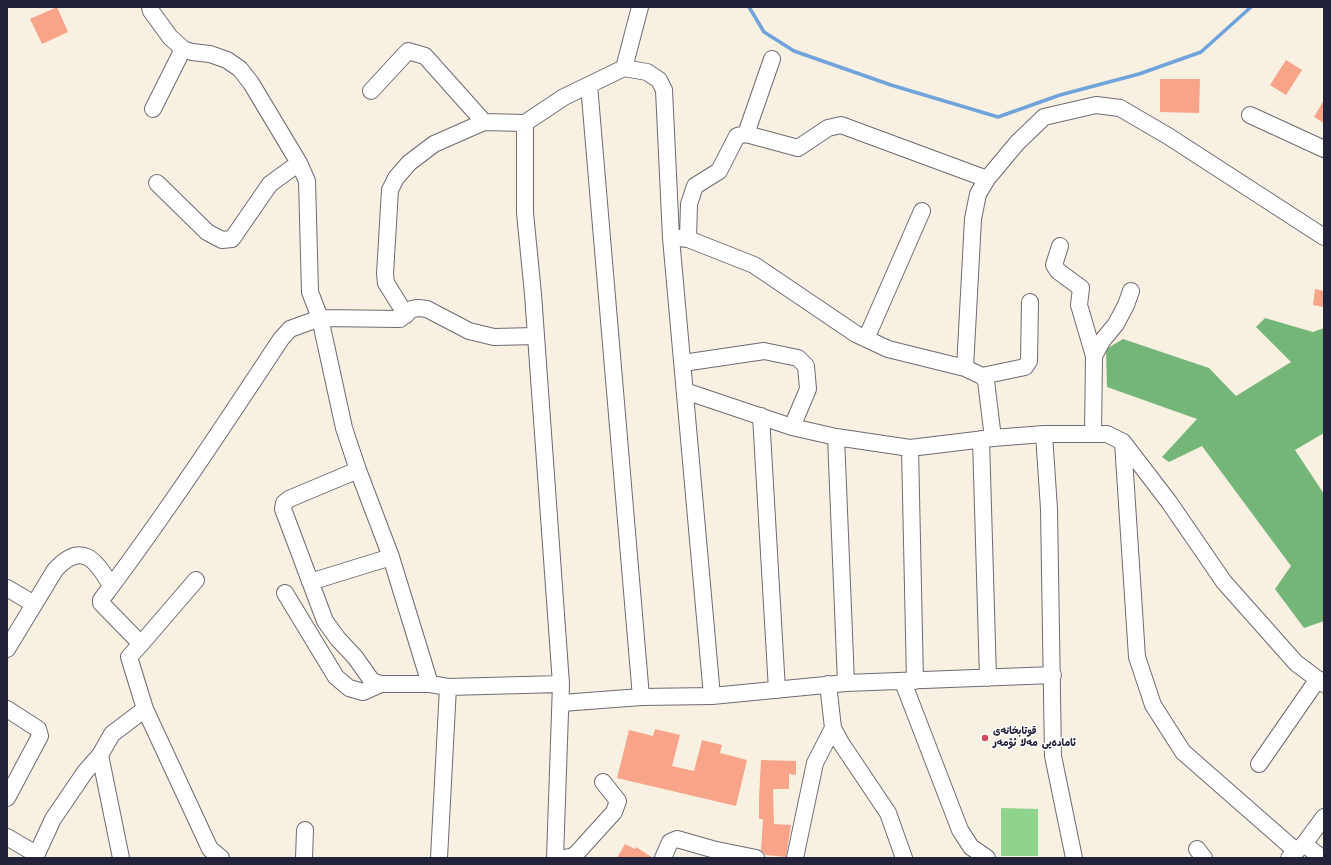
<!DOCTYPE html>
<meta charset="utf-8">
<style>
body{margin:0}
#map{position:relative;width:1331px;height:865px;overflow:hidden;background:#f8f0e0;font-family:Kalam,sans-serif}
canvas{display:block}
.frame{position:absolute;inset:0;border:8px solid #22223b;pointer-events:none}
</style>
<div id="map">
<canvas width="1331" height="865"></canvas>
<div class="frame"></div>
</div>
<script>
const c = document.querySelector('canvas').getContext('2d');
c.lineJoin = 'round';
function fill(path, color) { c.fillStyle = color; c.fill(path, 'evenodd'); }
function stroke(path, color, width, dash) { c.strokeStyle = color; c.lineWidth = width; c.lineCap = dash ? 'butt' : 'round'; c.setLineDash(dash || []); c.stroke(path); }
function write(font, color, halo, rows, align = 'center') {
  c.font = font + ' Kalam,"Playpen Sans Arabic",sans-serif'; c.lineWidth = 3; c.setLineDash([]); c.textBaseline = 'middle'; c.strokeStyle = halo; c.fillStyle = color; for (const [text, x, y, turn = 0] of rows) {
    c.save(); c.translate(x, y); c.rotate((+turn || 0) * Math.PI / 180); c.textAlign = isNaN(turn) ? turn : align; if (halo) c.strokeText(text, 0, 0); c.fillText(text, 0, 0); c.restore();
  }
}
const green = new Path2D(`
 M 1001,808 L 1038,809 L 1038,856 L 1001,856 Z`);
const forest = new Path2D(`
 M 1265,318 L 1313,332 L 1324,328 L 1324,433 L 1295,450 L 1324,494 L 1324,621 L 1304,628 L 1275,589 L 1291,566 L 1202,446 L 1169,462 L 1162,457 L 1197,419 L 1107,387 L 1106,349 L 1123,339 L 1209,368 L 1236,396 L 1291,362 L 1256,327 Z`);
const stream = new Path2D(`
 M 749,7 L 764,32 L 794,51 L 891,85 L 998,117 L 1060,95 L 1139,74 L 1201,52 L 1251,7`);
const building = new Path2D(`
 M 57,7 L 68,32 L 42,44 L 30,19 Z
 M 1286,60 L 1302,70 L 1286,95 L 1270,85 Z
 M 1160,79 L 1200,79 L 1199,113 L 1160,112 Z
 M 1324,100 L 1324,123 L 1314,117 Z
 M 1315,289 L 1324,291 L 1324,307 L 1313,305 Z
 M 655,729 L 680,735 L 672,766 L 694,771 L 702,740 L 722,745 L 720,753 L 747,760 L 736,806 L 617,778 L 629,730 L 653,736 Z
 M 761,760 L 796,761 L 796,775 L 789,774 L 789,789 L 773,789 L 774,824 L 791,825 L 786,857 L 765,855 L 761,850 L 763,819 L 759,819 L 759,798 Z
 M 625,844 L 635,849 L 636,847 L 653,858 L 617,858 Z`);
const minor = new Path2D(`
 M 150,7 L 151,11 L 170,37 L 183,49 L 192,52 L 210,54 L 227,60 L 240,69 L 251,83 L 299,163 L 307,181 L 310,292 L 320,318 L 344,428 L 358,470 L 391,557 L 430,684 L 448,687 L 561,684
 M 624,68 L 640,7
 M 589,85 L 641,697
 M 371,91 L 408,51 L 425,56 L 484,122
 M 153,109 L 183,49
 M 1250,115 L 1324,149
 M 746,134 L 772,59
 M 157,183 L 207,232 L 222,240 L 232,239 L 270,184 L 299,163
 M 679,238 L 688,239 L 754,265 L 856,334 L 888,349 L 965,368
 M 688,239 L 689,204 L 695,186 L 719,171 L 737,136 L 746,134 L 798,148 L 828,128 L 841,125 L 987,179
 M 1060,246 L 1054,265 L 1058,271 L 1081,288 L 1079,305 L 1094,356
 M 406,315 L 386,283 L 385,274 L 390,190 L 396,178 L 409,163 L 434,144 L 484,122 L 525,123
 M 866,339 L 922,211
 M 683,363 L 764,351 L 798,358 L 806,366 L 808,389 L 792,427
 M 982,376 L 1025,367 L 1029,361 L 1030,302
 M 685,391 L 792,427 L 836,437 L 910,448 L 993,438 L 1044,434 L 1107,434 L 1123,442 L 1169,502 L 1224,582 L 1296,663 L 1324,684
 M 761,416 L 777,690
 M 1044,434 L 1049,509 L 1053,756 L 1074,858
 M 1093,434 L 1094,356 L 1102,341 L 1116,324 L 1126,305 L 1131,291
 M 836,437 L 846,683
 M 993,438 L 986,381 L 982,376 L 965,368 L 973,219 L 978,194 L 987,179 L 1017,143 L 1044,117 L 1096,105 L 1120,108 L 1168,136 L 1324,237
 M 981,439 L 988,678
 M 1123,442 L 1137,657 L 1153,705 L 1183,752 L 1296,851
 M 910,448 L 915,681
 M 358,470 L 289,499 L 284,503 L 283,509 L 325,621 L 338,639 L 355,657 L 372,681 L 381,684 L 430,684
 M 310,582 L 391,557
 M 7,588 L 34,604
 M 285,593 L 336,677 L 349,688 L 363,692 L 381,684
 M 141,644 L 196,580
 M 7,649 L 55,570 C 81,541 96,559 111,586
 M 903,682 L 960,830 L 971,847 L 987,858
 M 828,684 L 833,728 L 841,743 L 888,813 L 904,858
 M 562,703 L 641,697 L 712,696 L 846,683 L 1053,675
 M 7,709 L 38,729 L 40,736 L 7,798
 M 100,755 L 121,858
 M 1259,764 L 1318,679
 M 7,837 L 36,854
 M 1304,844 L 1322,858
 M 1197,849 L 1204,858
 M 35,858 L 53,819 L 85,772 L 100,755 L 112,734 L 145,709
 M 221,858 L 210,849 L 145,709 L 129,657 L 141,644 L 101,603 L 101,600 C 165,515 223,427 281,339 L 290,329 L 320,318 L 400,319 L 412,309 L 418,308 L 427,309 L 469,331 L 494,337 L 536,336
 M 304,858 L 305,830
 M 439,858 L 448,687
 M 555,858 L 561,684 L 533,294 L 525,213 L 525,123 L 564,97 L 624,68 L 647,72 L 659,80 L 664,90 L 671,238 L 712,696
 M 565,858 L 571,857 L 576,854 L 614,812 L 618,801 L 603,782
 M 663,858 L 670,842 L 677,839 L 712,849 L 756,858
 M 795,858 L 815,763 L 833,728
 M 1289,858 L 1304,844 L 1324,817`);
const markers = [
 [985,738,4,"#d1495b"]
];
const poiNames = [
 ["قوتابخانەی",993,732],
 ["ئامادەیی مەلا ئۆمەر",993,744]
];
fill(green, '#8fd48d');
fill(forest, '#73b678');
stroke(stream, '#6ea3db', 3.5);
fill(building, '#f8a489');
stroke(minor, '#6d6a75', 18);
stroke(minor, '#fff', 16);
for (const [x, y, r, color] of markers) { const dot = new Path2D(); dot.arc(x, y, r, 0, 2 * Math.PI); c.fillStyle = color; c.fill(dot); stroke(dot, '#fff', 1.5); }
write('bold 10px', '#22223b', '#fff', poiNames, 'left');
</script>
